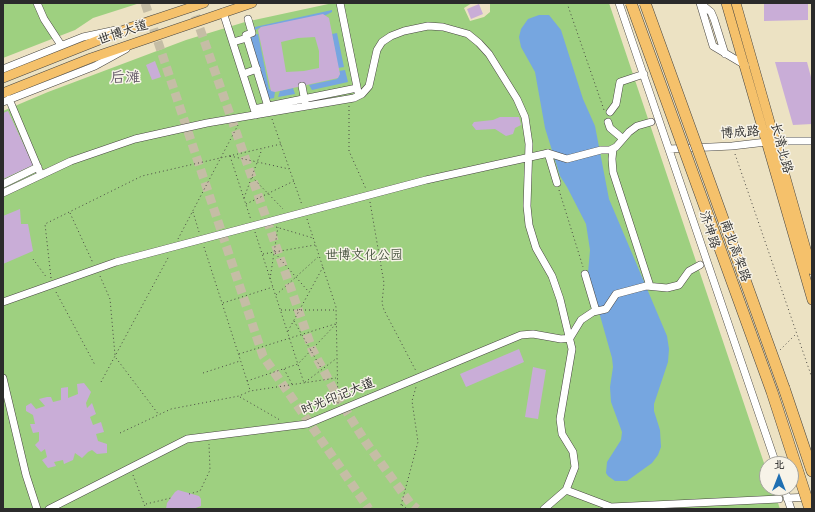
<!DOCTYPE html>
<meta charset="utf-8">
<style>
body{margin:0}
#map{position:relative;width:815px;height:512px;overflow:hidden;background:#ece2c3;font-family:Sriracha,"LXGW WenKai TC",sans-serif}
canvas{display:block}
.frame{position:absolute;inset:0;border:4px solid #2b2b2b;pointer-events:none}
.north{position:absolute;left:759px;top:456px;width:40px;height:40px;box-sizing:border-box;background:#f7f3e8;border:1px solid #a5a39c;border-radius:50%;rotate:0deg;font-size:11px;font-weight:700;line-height:16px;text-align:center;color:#2b2b2b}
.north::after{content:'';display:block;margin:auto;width:14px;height:18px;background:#1f6fb2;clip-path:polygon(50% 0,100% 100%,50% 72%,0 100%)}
</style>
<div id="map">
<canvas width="815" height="512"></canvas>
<div class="frame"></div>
<div class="north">北</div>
</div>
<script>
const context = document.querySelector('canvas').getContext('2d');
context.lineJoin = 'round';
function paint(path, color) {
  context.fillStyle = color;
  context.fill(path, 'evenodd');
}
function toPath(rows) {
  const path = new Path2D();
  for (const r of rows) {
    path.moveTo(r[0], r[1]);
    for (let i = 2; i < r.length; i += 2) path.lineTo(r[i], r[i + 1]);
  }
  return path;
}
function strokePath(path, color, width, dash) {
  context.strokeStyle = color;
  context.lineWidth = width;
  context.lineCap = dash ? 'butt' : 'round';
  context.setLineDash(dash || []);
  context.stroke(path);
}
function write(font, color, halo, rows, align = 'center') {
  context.font = font + ' Sriracha,"LXGW WenKai TC",sans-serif';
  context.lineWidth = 3;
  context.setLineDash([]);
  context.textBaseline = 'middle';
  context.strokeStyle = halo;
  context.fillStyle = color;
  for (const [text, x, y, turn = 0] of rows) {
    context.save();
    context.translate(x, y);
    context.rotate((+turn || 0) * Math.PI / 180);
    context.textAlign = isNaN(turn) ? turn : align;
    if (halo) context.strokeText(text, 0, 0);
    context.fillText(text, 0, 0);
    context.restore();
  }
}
paint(toPath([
 [3,3,140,3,93,18,75,30,3,58],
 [333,3,472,3,464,8,470,21,484,17,490,12,490,3,609,3,767,472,767,488,773,488,780,509,3,509,3,111,48,92,186,40,245,22]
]), '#9ed080');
paint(toPath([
 [332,10,332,12,326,15,261,27,255,30,255,27],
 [539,15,549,15,561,30,583,99,595,126,609,199,667,336,669,349,668,362,654,404,654,411,660,430,661,447,658,455,652,463,627,481,615,481,608,476,606,473,607,462,621,440,622,432,611,402,610,387,613,367,612,358,588,273,590,250,586,224,567,187,560,176,545,128,535,72,521,47,519,37,521,29,528,19],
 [337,33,344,67,338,68,332,34],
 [258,34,269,89,275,92,274,98,269,99,249,36],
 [345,70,348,82,312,90,309,85,337,79,340,74,339,71],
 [293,88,295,94,278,97,280,91]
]), '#76a6e0');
paint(toPath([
 [764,3,808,3,808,20,764,21],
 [479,4,483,14,471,19,467,9],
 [323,14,329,18,340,74,338,78,275,92,271,91,258,30,261,27],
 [315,37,319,51,319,68,304,71,286,72,281,42,298,38],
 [155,61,161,77,152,80,146,65],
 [775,62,807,62,812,81,812,124,793,125],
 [8,111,33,165,3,179,3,113],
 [500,117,519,117,521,125,515,128,513,134,506,136,495,129,476,130,472,125,474,122,493,120],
 [20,209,21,224,28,224,33,251,3,264,3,216],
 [519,349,524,362,466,387,460,374],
 [533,367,546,370,538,419,525,417],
 [84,383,91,392,86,403,87,408,92,403,96,414,90,417,93,425,101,422,104,432,96,434,98,441,107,444,107,453,97,454,92,450,88,452,82,458,75,453,73,460,64,464,63,460,54,462,56,466,48,468,42,460,47,457,45,449,41,452,35,445,39,441,39,432,33,433,30,424,35,424,33,415,26,411,26,406,31,403,36,409,45,406,39,399,47,397,51,397,53,402,61,400,61,388,68,387,68,398,78,394,77,384],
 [178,490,199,496,201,499,201,506,193,509,166,509,167,503,175,492]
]), '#c9add7');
strokePath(toPath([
 [145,3,263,356,369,509],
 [191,3,312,349,340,401,365,441,410,503,417,509]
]), '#c5bda5', 9, [9, 4.5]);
const minor = toPath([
 [37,3,44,19,61,45],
 [340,3,358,92],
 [619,3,776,464],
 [700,3,713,46,745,65],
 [700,3,711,12,714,19,725,54],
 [223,12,256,115],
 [248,19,252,33,246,35,269,110],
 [233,42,247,38],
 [3,69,83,37,116,30],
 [243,74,257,69],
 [302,86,305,102],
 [9,99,41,175],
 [3,102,95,66,126,49],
 [254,109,357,88],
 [610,112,616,104,620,82,644,74],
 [608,122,610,128,622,138],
 [613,149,612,159,613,172,650,286],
 [669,149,732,146,775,141,812,141],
 [548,153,557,183],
 [3,184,38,167],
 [3,193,71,161,135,139,207,123,354,98,362,94,369,86,377,50,382,42,391,36,404,31,428,26,443,27,468,34,479,43,489,54,517,99,525,117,529,144,527,206,529,225,536,248,552,276,560,299,572,349,560,419,562,434,573,452,575,467,566,490,544,509],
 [585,274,596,311],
 [3,302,116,262,426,180,544,154,548,153,567,159,601,150,610,150,616,147,629,132,637,126,651,122],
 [3,378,26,475,37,509],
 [784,488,791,509],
 [566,490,611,507,779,499],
 [787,498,812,497],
 [49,509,187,439,307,424,521,335,533,334,561,339,570,338,581,320,593,312,606,309,616,294,646,286,667,288,679,285,689,271,700,265]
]);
const major = toPath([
 [726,3,812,300],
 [736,3,812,270],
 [3,78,132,27,204,3],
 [3,93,91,58,252,3]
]);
const highway = toPath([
 [784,388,812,471]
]);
strokePath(minor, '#484642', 8);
strokePath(major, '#484642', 10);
strokePath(highway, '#484642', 12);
strokePath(toPath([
 [567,3,604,110],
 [349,106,349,151,366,189],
 [272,119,302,205],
 [735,154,812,378],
 [230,156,251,220],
 [230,156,289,169],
 [252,177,283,209],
 [559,190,583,267],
 [244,198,262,149],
 [370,202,384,283,382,303,384,310,416,371],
 [246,204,294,181],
 [193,212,199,232],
 [70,213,93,263],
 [307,219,336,307,338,404],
 [276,227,313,238],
 [255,232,304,383,337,358],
 [178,239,238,125],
 [204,247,250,390],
 [275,253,308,291],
 [263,254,315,245],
 [33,259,47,278],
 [100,276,110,299,115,355],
 [51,278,45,224,142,176,281,144],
 [270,279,278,227],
 [56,292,95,365],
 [276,295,318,257],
 [223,303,273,287],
 [281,310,336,310],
 [294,321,321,368],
 [288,331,323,267],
 [780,350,796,334],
 [239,354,335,324],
 [116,358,159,415],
 [284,369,292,384],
 [203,373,240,361],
 [247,381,298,364,336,324],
 [101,382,169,256],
 [240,397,280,420],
 [120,433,171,409,239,396,250,391,336,378],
 [133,475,146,509],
 [189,494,200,491,210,470,209,444],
 [146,504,171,498],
 [402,505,407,509],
 [400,509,418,442,412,401,416,387]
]), '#484642', 1, [1, 3]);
strokePath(minor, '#fff', 7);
strokePath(major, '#f5c16b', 9);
strokePath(highway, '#f5c16b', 11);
const highwayBridge = toPath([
 [631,3,772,392,810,509],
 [645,3,784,388]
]);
strokePath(highwayBridge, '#484642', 12, []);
strokePath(highwayBridge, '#f5c16b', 11);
write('13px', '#2b2b2b', '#f7f3e8', [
 ["世博大道",123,33,-18],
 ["博成路",740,133,-4],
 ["长清北路",781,148,75],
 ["济坤路",709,230,72],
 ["南北高架路",735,251,70],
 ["时光印记大道",338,397,-22]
]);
write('13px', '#485440', '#f7f3e8', [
 ["世博文化公园",364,256]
]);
write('15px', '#625867', '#f7f3e8', [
 ["后滩",125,78]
]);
</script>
